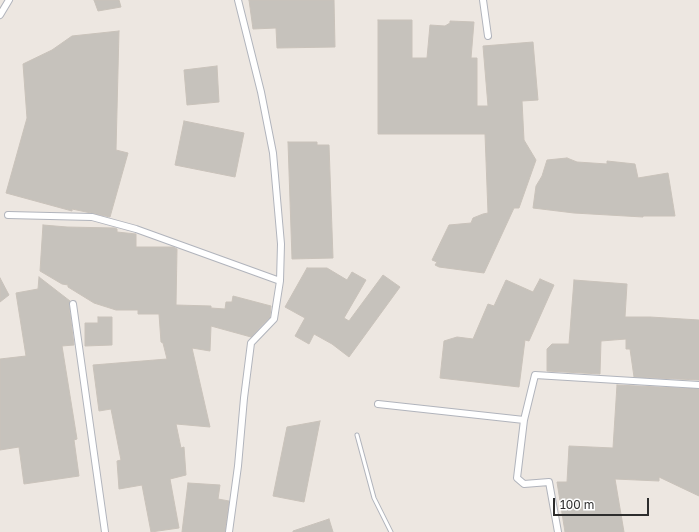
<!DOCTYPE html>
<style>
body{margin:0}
#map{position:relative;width:699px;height:532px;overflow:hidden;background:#ede7e1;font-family:"Golos Text",sans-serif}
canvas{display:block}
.scale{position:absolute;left:553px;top:498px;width:96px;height:18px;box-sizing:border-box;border:2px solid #2d2d2d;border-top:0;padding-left:5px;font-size:12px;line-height:14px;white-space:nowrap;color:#2d2d2d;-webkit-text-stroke:3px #fff;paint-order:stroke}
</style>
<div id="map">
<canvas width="699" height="532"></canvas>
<div class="scale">100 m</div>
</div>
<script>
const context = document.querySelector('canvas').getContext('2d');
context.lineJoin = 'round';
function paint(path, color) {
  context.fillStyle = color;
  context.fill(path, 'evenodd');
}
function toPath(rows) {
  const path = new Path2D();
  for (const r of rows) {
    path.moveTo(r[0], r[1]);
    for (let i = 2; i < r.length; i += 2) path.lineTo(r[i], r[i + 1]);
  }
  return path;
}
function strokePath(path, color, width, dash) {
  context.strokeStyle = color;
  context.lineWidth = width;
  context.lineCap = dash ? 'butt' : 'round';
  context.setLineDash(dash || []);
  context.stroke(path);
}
const building = toPath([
 [94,0,119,0,121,7,98,11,94,0],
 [249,0,334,0,335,47,277,48,276,28,253,29,249,0],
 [378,20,412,20,412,58,427,58,430,25,445,26,450,23,450,21,474,22,471,58,477,58,477,106,488,106,483,46,533,42,538,100,522,101,524,140,536,160,519,208,514,208,484,273,439,267,435,265,437,262,432,260,449,225,471,223,473,218,483,214,488,213,485,134,378,134,378,20],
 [119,31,116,150,128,153,110,217,72,209,72,211,6,193,27,118,23,64,52,50,72,36,119,31],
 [217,66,219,102,187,105,184,70,217,66],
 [184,121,244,133,235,177,175,165,184,121],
 [288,142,317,142,317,145,329,145,333,258,292,259,288,142],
 [567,158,577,162,607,164,607,161,635,164,638,178,668,173,675,216,643,216,643,217,574,213,533,208,536,186,542,176,547,160,567,158],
 [43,225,67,227,115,228,117,229,117,232,136,234,136,247,173,247,177,249,176,305,211,306,211,308,225,309,226,302,232,302,233,296,271,306,270,317,251,337,211,326,210,351,192,348,210,427,176,424,181,448,184,447,186,475,170,479,179,528,151,532,142,485,119,489,117,461,121,460,111,409,99,411,93,365,167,359,163,343,161,342,159,314,138,314,138,310,116,310,94,303,68,287,68,285,62,284,40,271,43,225],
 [307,268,327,268,347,280,352,272,366,280,344,318,349,321,383,275,400,287,349,357,332,344,314,334,309,344,295,336,305,318,285,307,307,268],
 [39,277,70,301,69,305,74,345,62,346,77,439,74,440,79,476,24,484,19,447,0,450,0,359,26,356,16,293,38,289,39,277],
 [0,278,9,295,0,302,0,278],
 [540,279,554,285,529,341,525,340,519,387,440,378,444,341,457,337,473,339,488,304,494,306,506,280,533,292,540,279],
 [574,280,627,284,625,317,650,317,699,320,699,380,634,377,630,349,626,349,626,339,601,341,600,374,547,371,547,349,552,344,569,344,574,280],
 [98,317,112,317,112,345,85,346,85,323,98,323,98,317],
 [617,385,699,389,699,496,659,477,659,481,615,479,624,532,565,532,557,482,567,482,569,446,613,448,617,385],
 [320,421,304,502,273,496,287,427,320,421],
 [188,483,220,485,218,499,229,501,225,532,182,532,188,483],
 [329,519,333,532,293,532,293,531,329,519]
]);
paint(building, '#c6c2bc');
strokePath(building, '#c9c2ba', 1);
const lane = toPath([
 [357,435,374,498,391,532]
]);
const street = toPath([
 [238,0,261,92,273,153,281,244,280,281],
 [483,0,488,36],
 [0,15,9,0],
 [8,215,92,217,136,229,280,281,274,319,251,343,244,398,238,466,229,532],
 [73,304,105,532],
 [378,404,524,420,535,375,699,385],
 [524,420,517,478,524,484,549,482,558,532]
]);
strokePath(lane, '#b1b4bc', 5);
strokePath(street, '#b1b4bc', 8);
strokePath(lane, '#fff', 3);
strokePath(street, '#fff', 6);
</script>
